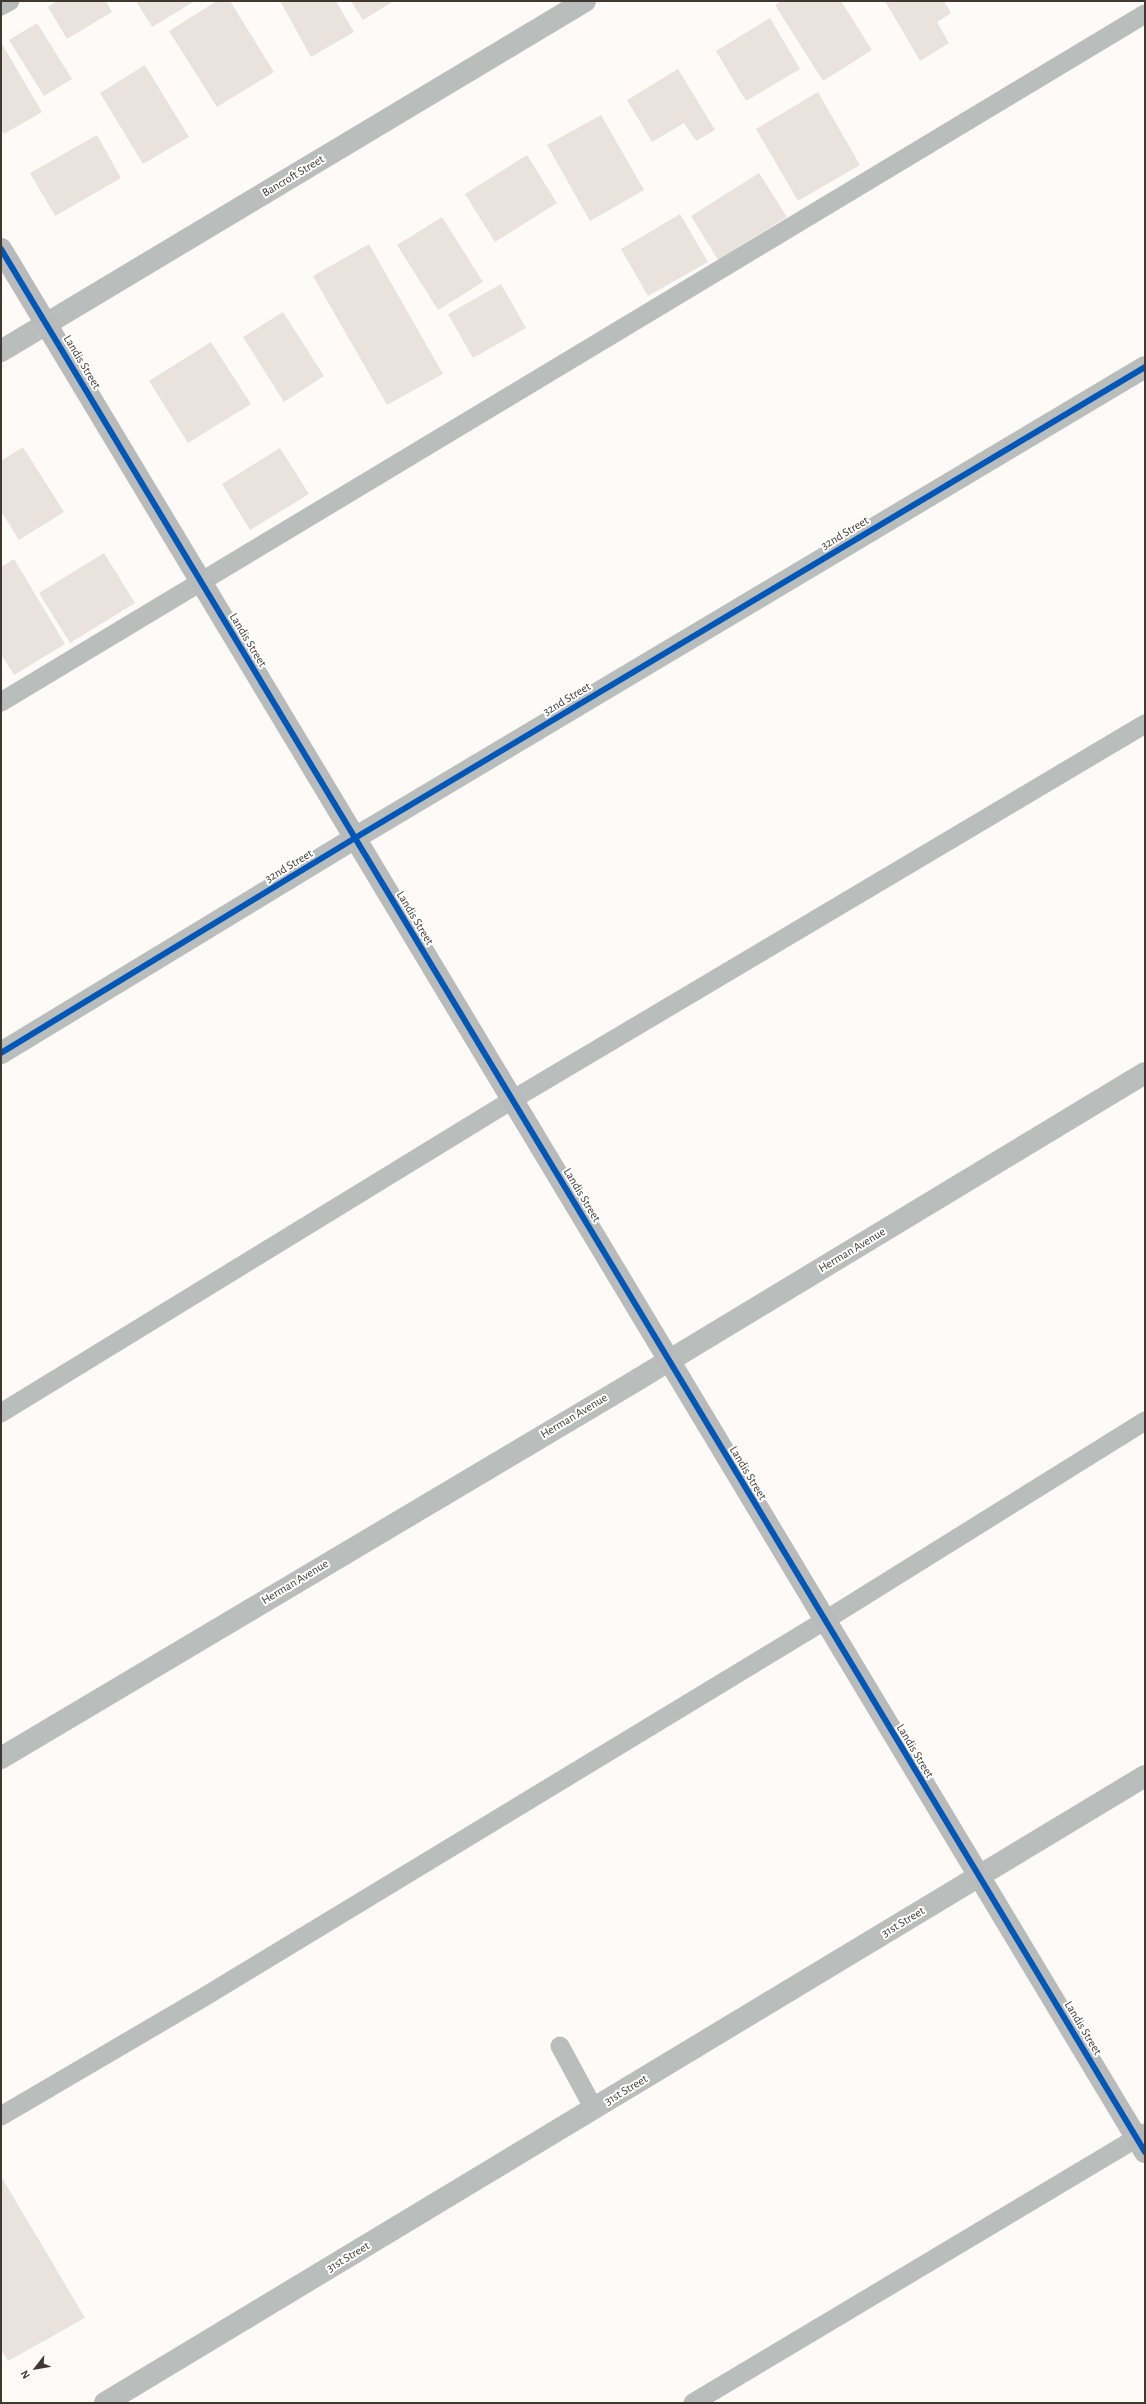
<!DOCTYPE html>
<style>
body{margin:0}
#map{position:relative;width:1146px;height:2404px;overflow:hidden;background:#fdfaf7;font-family:"Alegreya Sans",sans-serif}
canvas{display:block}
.frame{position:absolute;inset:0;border:2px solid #41382f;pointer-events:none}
.north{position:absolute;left:16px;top:2348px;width:40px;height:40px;-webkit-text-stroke:3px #fff;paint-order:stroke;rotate:239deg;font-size:11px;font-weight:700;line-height:16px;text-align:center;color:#41382f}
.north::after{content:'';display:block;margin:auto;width:14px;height:18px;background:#41382f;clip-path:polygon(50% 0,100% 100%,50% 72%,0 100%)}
</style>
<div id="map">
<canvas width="1146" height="2404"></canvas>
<div class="frame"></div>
<div class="north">N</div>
</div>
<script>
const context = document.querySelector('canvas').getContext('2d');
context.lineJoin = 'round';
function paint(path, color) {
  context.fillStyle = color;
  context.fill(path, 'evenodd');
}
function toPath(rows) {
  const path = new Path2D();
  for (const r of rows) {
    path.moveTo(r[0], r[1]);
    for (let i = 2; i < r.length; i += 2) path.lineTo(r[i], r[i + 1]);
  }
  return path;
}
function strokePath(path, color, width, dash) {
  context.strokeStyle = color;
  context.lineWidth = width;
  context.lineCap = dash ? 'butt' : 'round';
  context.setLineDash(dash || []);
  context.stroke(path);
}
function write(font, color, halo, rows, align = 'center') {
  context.font = font + ' "Alegreya Sans",sans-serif';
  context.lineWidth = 4;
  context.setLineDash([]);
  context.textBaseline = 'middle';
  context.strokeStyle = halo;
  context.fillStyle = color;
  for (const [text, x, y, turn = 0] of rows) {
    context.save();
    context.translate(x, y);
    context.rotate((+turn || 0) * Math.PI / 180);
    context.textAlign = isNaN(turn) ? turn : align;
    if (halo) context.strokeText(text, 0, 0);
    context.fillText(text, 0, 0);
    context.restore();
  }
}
paint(toPath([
 [57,1,106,1,112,12,67,39,48,7],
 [136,1,195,1,152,27],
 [217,1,230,1,274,72,217,107,169,31],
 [280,1,336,1,354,32,311,57],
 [351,1,394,1,363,20],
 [781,1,841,1,872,50,823,81,775,5],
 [885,1,944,1,951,13,937,22,949,43,920,61],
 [770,18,800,69,746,101,716,51],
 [37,23,72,79,44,96,9,40],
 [2,44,42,112,4,134,1,128],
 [145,65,189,137,143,164,100,93],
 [678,69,715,130,696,141,684,123,652,142,627,100],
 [818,92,860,165,798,201,756,129],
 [601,115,644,190,590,221,547,145],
 [97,135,121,178,55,216,30,173],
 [527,155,557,203,495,242,465,194],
 [759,173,787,217,718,260,691,216],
 [680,214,708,262,648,296,621,249],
 [442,217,483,282,438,310,397,245],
 [369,244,443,374,387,405,313,276],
 [501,284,526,328,473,358,448,314],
 [283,312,324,376,284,402,243,337],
 [211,342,251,404,188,443,149,381],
 [23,447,64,512,19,540,1,511,1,461],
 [280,448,309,494,250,530,222,484],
 [104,553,135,603,70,643,39,593],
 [14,559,65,644,14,675,1,654,1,567],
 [1,2176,85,2318,8,2361,1,2350]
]), '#eae3dd');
strokePath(toPath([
 [1,6,10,1],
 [1,702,1145,14],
 [1,1413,512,1100,1145,724],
 [560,2046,594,2109],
 [1,2116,204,1997,824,1621,1145,1421],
 [693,2403,1145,2133]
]), '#b9bdbb', 19);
strokePath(toPath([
 [1,351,585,1],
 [1,1053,355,838],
 [1,1758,627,1386,1145,1073],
 [105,2403,1145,1776]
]), '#b9bdbb', 22);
strokePath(toPath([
 [355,838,1145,367]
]), '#b9bdbb', 22);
strokePath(toPath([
 [1,249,1145,2152]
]), '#b9bbba', 22);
strokePath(toPath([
 [1,249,1145,2152],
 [1,1053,355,838,1145,367]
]), '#0057b8', 6);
write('12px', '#41382f', '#fff', [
 ["Bancroft Street",293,176,-31],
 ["Landis Street",82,362,59],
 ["32nd Street",845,533,-31],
 ["Landis Street",248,640,59],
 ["32nd Street",567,699,-31],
 ["32nd Street",289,866,-31],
 ["Landis Street",415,918,59],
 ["Landis Street",582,1195,59],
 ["Herman Avenue",852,1250,-31],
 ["Herman Avenue",574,1416,-31],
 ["Landis Street",748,1473,59],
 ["Herman Avenue",295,1582,-31],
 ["Landis Street",915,1751,59],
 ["31st Street",903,1922,-31],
 ["Landis Street",1083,2028,59],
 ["31st Street",626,2090,-31],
 ["31st Street",348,2257,-31]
]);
</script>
